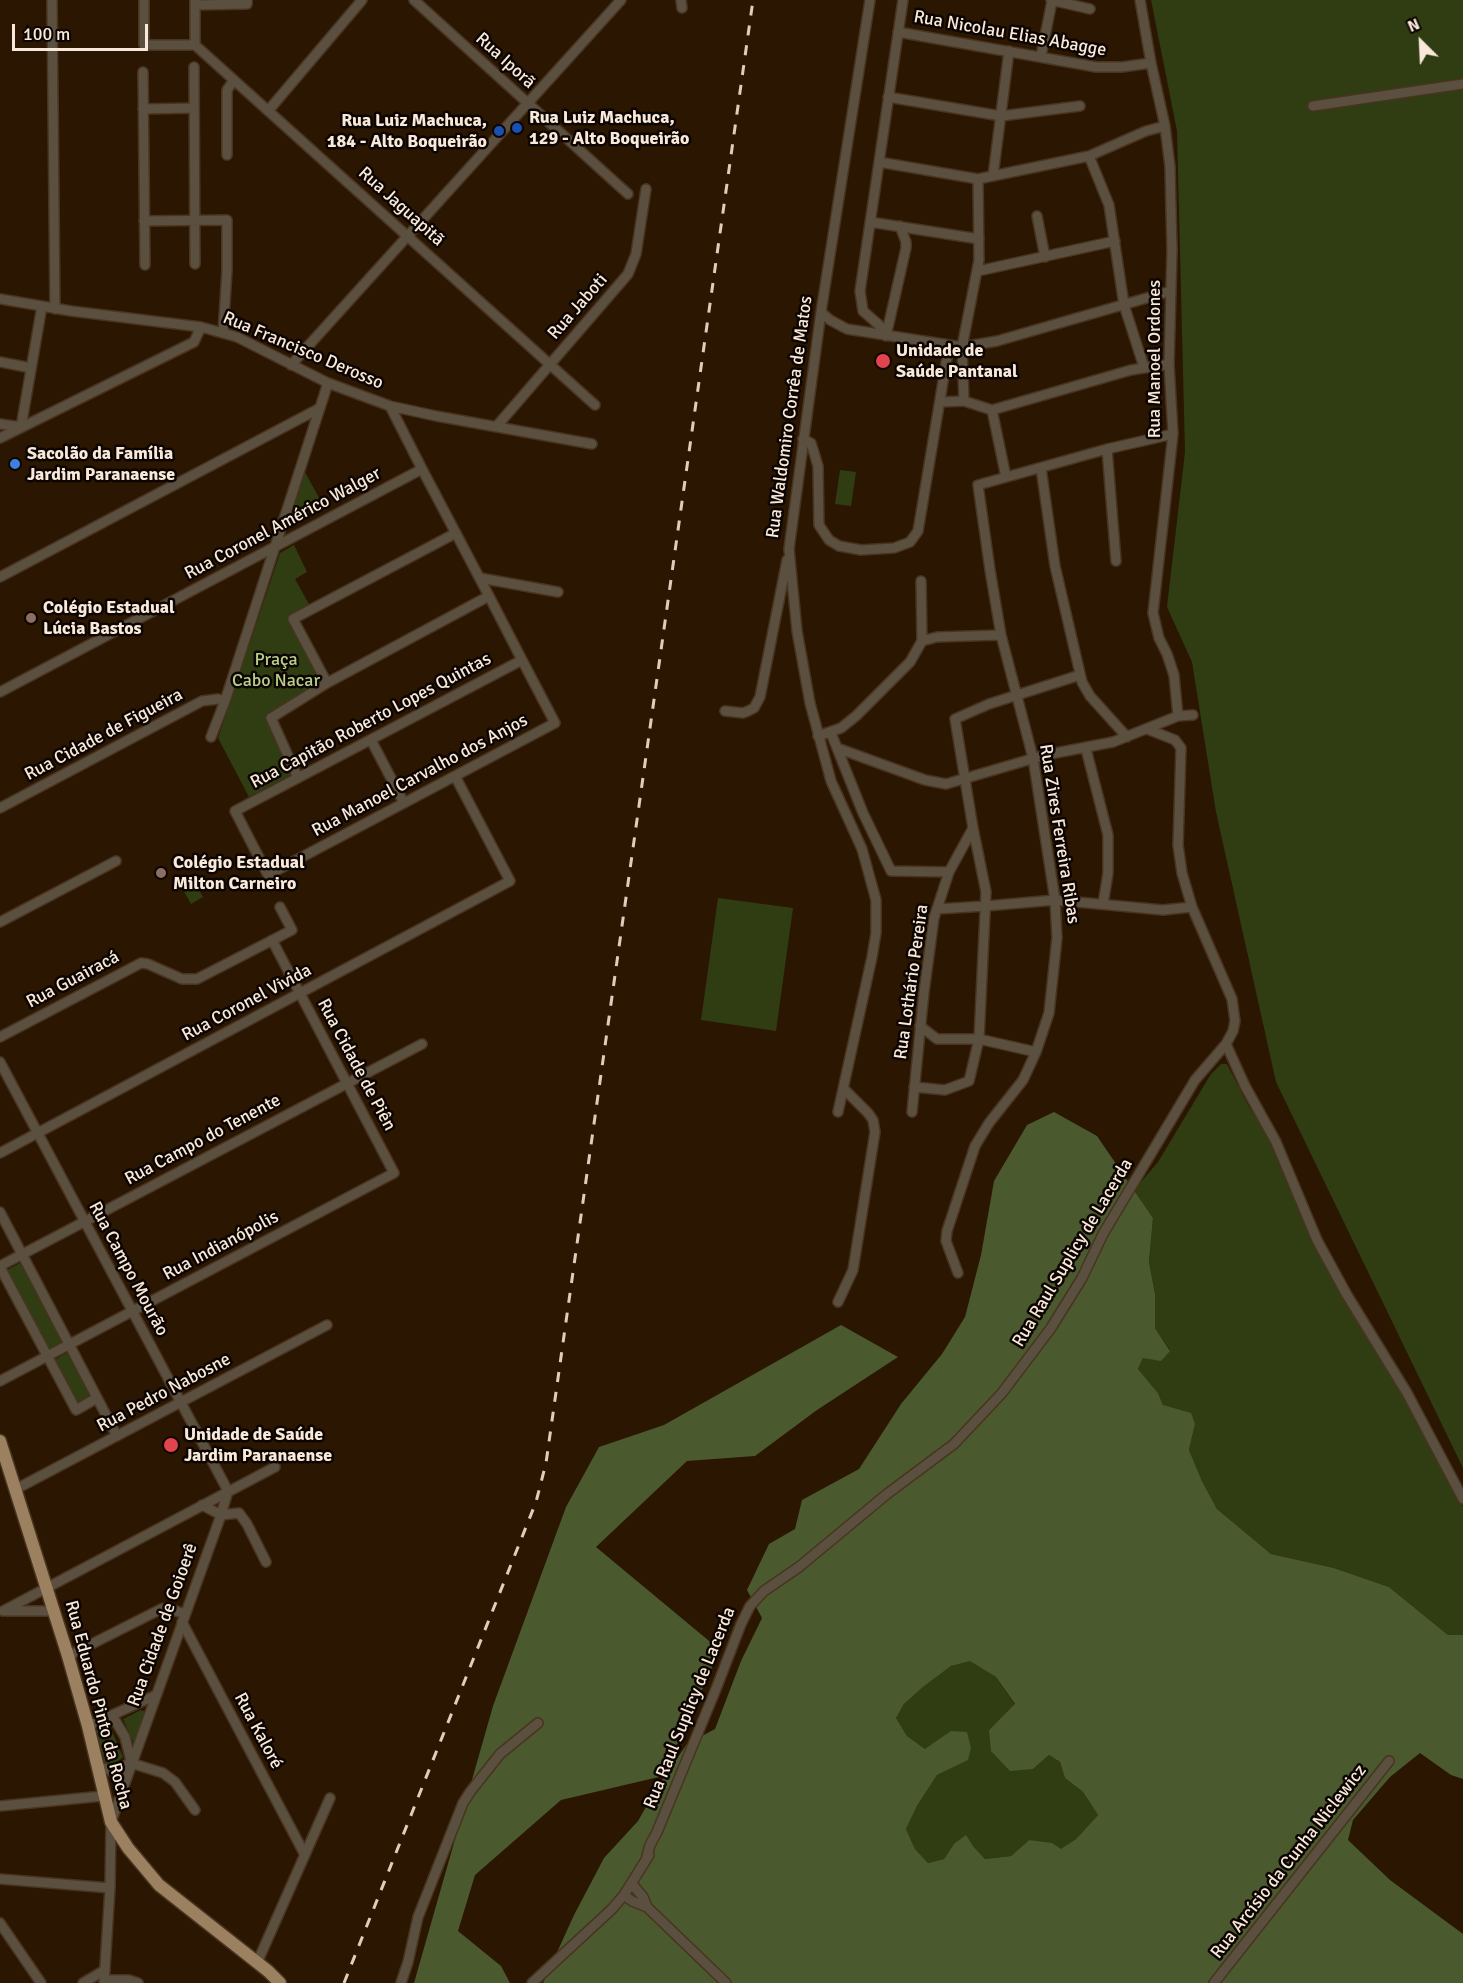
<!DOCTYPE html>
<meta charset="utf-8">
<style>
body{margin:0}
#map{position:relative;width:1463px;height:1983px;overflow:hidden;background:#2b1601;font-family:Signika,sans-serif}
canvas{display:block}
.north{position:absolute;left:1391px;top:12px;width:60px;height:60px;-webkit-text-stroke:4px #0d0501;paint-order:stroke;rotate:336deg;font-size:16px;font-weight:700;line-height:24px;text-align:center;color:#f8e9db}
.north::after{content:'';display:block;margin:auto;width:21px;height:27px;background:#f8e9db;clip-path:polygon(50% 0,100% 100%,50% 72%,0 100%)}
.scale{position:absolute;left:12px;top:24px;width:136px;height:27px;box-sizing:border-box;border:3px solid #f8e9db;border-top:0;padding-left:8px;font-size:18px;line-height:21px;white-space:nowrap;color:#f8e9db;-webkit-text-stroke:4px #0d0501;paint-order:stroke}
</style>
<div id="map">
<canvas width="1463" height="1983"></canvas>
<div class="north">N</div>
<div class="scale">100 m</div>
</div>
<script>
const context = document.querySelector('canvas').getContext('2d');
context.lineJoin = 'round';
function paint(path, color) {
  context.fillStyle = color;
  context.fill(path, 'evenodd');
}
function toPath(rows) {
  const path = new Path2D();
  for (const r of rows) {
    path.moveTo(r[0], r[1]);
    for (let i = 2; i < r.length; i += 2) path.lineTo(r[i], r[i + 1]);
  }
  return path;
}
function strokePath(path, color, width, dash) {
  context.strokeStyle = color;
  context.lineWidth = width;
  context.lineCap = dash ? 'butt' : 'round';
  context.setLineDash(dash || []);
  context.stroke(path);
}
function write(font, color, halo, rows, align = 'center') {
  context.font = font + ' Signika,sans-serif';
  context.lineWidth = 5;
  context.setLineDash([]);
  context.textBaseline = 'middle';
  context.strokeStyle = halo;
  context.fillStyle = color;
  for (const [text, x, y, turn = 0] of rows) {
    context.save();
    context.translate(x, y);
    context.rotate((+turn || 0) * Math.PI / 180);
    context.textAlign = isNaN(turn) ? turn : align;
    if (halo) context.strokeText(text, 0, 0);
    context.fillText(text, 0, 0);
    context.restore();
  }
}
paint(toPath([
 [1151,0,1463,0,1463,1468,1276,1082,1216,812,1192,662,1167,607,1185,452,1177,131],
 [840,470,856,472,851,506,835,504],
 [305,472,324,507,286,527],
 [294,545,307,572,295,579,310,606,288,618,320,681,265,716,291,775,249,797,218,738,280,553],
 [190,875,203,897,191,904,178,881],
 [718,898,793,908,776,1031,701,1020],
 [1221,1064,1227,1064,1248,1105,1265,1131,1309,1234,1340,1291,1399,1386,1463,1507,1463,1635,1448,1635,1389,1587,1334,1568,1271,1554,1217,1509,1202,1481,1189,1450,1195,1424,1163,1405,1158,1393,1138,1369,1143,1358,1170,1350,1155,1328,1155,1294,1149,1262,1153,1218,1134,1190,1158,1162,1211,1074],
 [22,1262,64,1342,49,1350,7,1270],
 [68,1352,93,1398,79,1406,54,1360],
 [970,1660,996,1677,1015,1705,989,1730,1033,1769,1049,1755,1060,1762,1065,1778,1083,1792,1098,1815,1076,1839,1061,1850,1029,1840,1011,1856,985,1859,973,1846,954,1844,944,1859,928,1863,915,1849,906,1829,917,1806,937,1775,967,1760,925,1749,907,1736,896,1718,904,1704,923,1687,951,1666],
 [141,1710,146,1712,134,1744,123,1719],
 [109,1724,123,1757,114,1765,104,1763,95,1740,97,1729]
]), '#303d12');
paint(toPath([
 [1054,1112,1097,1136,1153,1218,1149,1262,1155,1294,1155,1328,1170,1351,1161,1361,1143,1358,1138,1369,1158,1393,1163,1405,1191,1413,1195,1424,1189,1450,1202,1481,1217,1509,1271,1554,1334,1568,1389,1587,1448,1635,1463,1635,1463,1779,1451,1775,1420,1753,1390,1777,1353,1820,1348,1840,1390,1880,1463,1934,1463,1983,543,1983,574,1915,604,1858,638,1821,659,1784,687,1744,715,1729,741,1661,762,1618,747,1590,769,1544,795,1529,802,1500,859,1469,901,1404,942,1354,965,1317,981,1255,994,1181,1027,1125],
 [970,1661,996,1677,1015,1704,989,1730,991,1751,1010,1771,1033,1769,1049,1755,1060,1762,1065,1778,1083,1792,1098,1815,1076,1839,1061,1849,1052,1843,1029,1840,1011,1856,985,1859,973,1846,966,1835,954,1844,944,1859,928,1863,915,1849,906,1829,917,1806,937,1775,968,1760,971,1748,967,1732,951,1731,925,1749,907,1736,896,1718,904,1704,923,1687,951,1666],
 [841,1325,898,1357,817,1410,755,1456,687,1461,596,1547,720,1650,663,1776,561,1800,475,1875,458,1931,501,1966,510,1983,414,1983,493,1706,566,1507,599,1447,664,1425]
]), '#4b592e');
const minor = toPath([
 [52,0,55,309],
 [144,0,144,45,195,45,595,405],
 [195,0,195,45],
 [414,0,628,194],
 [681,0,682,8],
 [1051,0,1090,9],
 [1140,0,1151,63,1165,126,1170,167,1172,250,1169,364,1173,434,1153,613,1159,638,1167,654,1174,675,1178,716],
 [195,5,247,4,247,0],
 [898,32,1096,67,1122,67,1151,63],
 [1041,56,1052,1],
 [194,67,195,264],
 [143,72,145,265],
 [888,97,1001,116,1080,106],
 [1313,106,1463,84],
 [143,109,194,108],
 [268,111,362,0],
 [227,155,227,90,234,80],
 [1089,156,1109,205,1124,305,1144,367],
 [879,162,978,179,1089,156,1146,131,1165,126],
 [993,176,1009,51],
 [1037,216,1045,257],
 [144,221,227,220,227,271,223,333],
 [870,222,979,239],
 [978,271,1115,241],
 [0,299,71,311,201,327,237,337,328,383,390,406,436,416,592,444],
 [821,312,830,320,847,329,962,347,997,341,1171,291],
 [886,336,879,325,863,311,860,291,903,0],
 [886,336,906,248,906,242,900,226],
 [0,362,31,368],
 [291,365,621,0],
 [964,401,962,347,979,260,978,179],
 [940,402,964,401,992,410,1131,370,1169,364],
 [390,406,422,469,489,596,522,660,555,723,268,875,235,811,522,660],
 [992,410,1006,477],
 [0,424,21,427,42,306],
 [496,427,628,274,636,254,646,189],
 [0,438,194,342,201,327],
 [803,439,811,443,818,466,819,525,829,540,839,546,861,550,894,548,910,542,918,531,949,346],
 [1107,449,1116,561],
 [1041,468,1055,566,1082,682,1090,696,1127,737],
 [0,577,320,408],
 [480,578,558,592],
 [921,581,922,641],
 [327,683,293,619,456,533],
 [0,692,422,469],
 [725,711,743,713,748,711,754,708,760,697,787,560],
 [831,733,863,813,891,871,949,872],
 [818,736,841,728,856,716,910,662,922,641,937,637,1001,635],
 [211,737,225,701,328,383],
 [371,740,404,803],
 [837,748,925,780,946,784,1045,755,1113,742,1178,716,1193,715],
 [1086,749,1108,835,1108,873,1103,904],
 [298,778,271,718,327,683,489,596],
 [0,808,202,701,218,699,225,701],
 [937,909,986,906,1055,900,1163,910,1192,907],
 [0,922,116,861],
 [920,1026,937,1039,979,1039,1036,1052],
 [0,1037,141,963,148,964,182,979,197,979,292,930,280,907],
 [1226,1044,1245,1086,1276,1142,1317,1240,1347,1295,1407,1393,1463,1499],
 [0,1062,228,1491],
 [914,1087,945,1090,969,1081,979,1039,986,892,973,828,955,719,989,704,1080,675],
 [838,1112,872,957,876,933,876,900,862,849,831,781,810,703,797,631,789,549,821,312,870,0],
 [912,1112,924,992,934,918,949,872,973,828],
 [0,1153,510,881,455,776],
 [0,1212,117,1436],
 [0,1266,422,1044],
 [0,1267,76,1410,97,1398],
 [958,1273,946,1241,947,1231,975,1146,989,1123,1023,1080,1036,1052,1049,1013,1057,938,1055,900,1033,758,1001,635,990,570,978,485,1107,449,1173,434],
 [838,1302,853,1270,875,1132,873,1120,868,1113,844,1089],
 [0,1381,394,1173,272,940],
 [16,1489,327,1325],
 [202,1505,221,1515,239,1513,247,1524,266,1562],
 [3,1611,275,1467],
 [6,1611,55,1611],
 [182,1622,305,1855],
 [68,1656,161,1609,167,1608,185,1614],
 [112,1715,125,1737,131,1761],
 [88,1726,154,1696],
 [97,1766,112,1771,131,1763,163,1773,175,1782,195,1810],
 [0,1806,103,1796],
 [646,1860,650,1845,657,1832,716,1689,741,1624,750,1606,764,1591,799,1567,887,1494,954,1444,1002,1393,1051,1328,1082,1278,1103,1234,1195,1080,1226,1044,1233,1031,1235,1021,1232,999,1192,907,1182,873,1178,845,1181,748,1175,740,1147,729],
 [0,1879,110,1888],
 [632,1884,643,1897,647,1907,726,1983],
 [624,1895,632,1901,647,1907],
 [0,1923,41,1983],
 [257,1963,330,1798],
 [104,1980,129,1980,138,1983],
 [83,1983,105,1970],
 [104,1983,110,1888,111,1822,221,1515,228,1491],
 [401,1983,408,1962,418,1917,463,1803,470,1792,500,1754,538,1723],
 [532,1983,612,1909,624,1895,649,1855],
 [1214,1983,1389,1761]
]);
const major = toPath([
 [0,1441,68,1656,88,1726,111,1822,128,1848,159,1885,268,1971,280,1983]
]);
strokePath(minor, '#483420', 12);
strokePath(major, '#483420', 15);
strokePath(minor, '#5b4f3f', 9);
strokePath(major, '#9c8160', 12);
strokePath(toPath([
 [344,1983,536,1502,546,1463,753,0]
]), '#decebf', 3, [10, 10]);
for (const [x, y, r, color] of [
 [517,128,6,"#1a4fb4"],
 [499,131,6,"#1a4fb4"],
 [883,361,8,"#e0444e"],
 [15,464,6,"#3f7fe0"],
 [31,618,6,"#8d6e63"],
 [161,873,6,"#8d6e63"],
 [171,1445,8,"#e0444e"]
]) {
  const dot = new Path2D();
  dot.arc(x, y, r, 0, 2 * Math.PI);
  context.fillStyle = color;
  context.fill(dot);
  strokePath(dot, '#0d0501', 2);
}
write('18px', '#f8e9db', '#0d0501', [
 ["Rua Nicolau Elias Abagge",1010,34,10],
 ["Rua Iporã",505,61,42],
 ["Rua Jaguapitã",401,207,42],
 ["Rua Jaboti",578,307,-49],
 ["Rua Francisco Derosso",303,351,23],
 ["Rua Manoel Ordones",1155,359,-90],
 ["Rua Waldomiro Corrêa de Matos",790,417,-82],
 ["Rua Coronel Américo Walger",283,524,-28],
 ["Rua Capitão Roberto Lopes Quintas",371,721,-28],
 ["Rua Cidade de Figueira",104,735,-28],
 ["Rua Manoel Carvalho dos Anjos",420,776,-28],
 ["Rua Zires Ferreira Ribas",1059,834,81],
 ["Rua Guairacá",73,980,-28],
 ["Rua Lothário Pereira",912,982,-82],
 ["Rua Coronel Vivida",247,1003,-28],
 ["Rua Cidade de Piên",356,1065,62],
 ["Rua Campo do Tenente",203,1140,-28],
 ["Rua Indianópolis",221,1246,-28],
 ["Rua Raul Suplicy de Lacerda",1073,1253,-59],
 ["Rua Campo Mourão",128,1269,62],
 ["Rua Pedro Nabosne",164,1393,-28],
 ["Rua Cidade de Goioerê",163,1625,-70],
 ["Rua Eduardo Pinto da Rocha",98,1705,75],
 ["Rua Raul Suplicy de Lacerda",690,1708,-68],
 ["Rua Kaloré",258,1731,62],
 ["Rua Arcísio da Cunha Niclewicz",1289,1862,-52]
]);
write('bold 18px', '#f8e9db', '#0d0501', [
 ["Rua Luiz Machuca,",529,118],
 ["129 - Alto Boqueirão",529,139],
 ["Rua Luiz Machuca,",487,121,"right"],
 ["184 - Alto Boqueirão",487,142,"right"],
 ["Unidade de",896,351],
 ["Saúde Pantanal",896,372],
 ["Sacolão da Família",27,454],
 ["Jardim Paranaense",27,475],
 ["Colégio Estadual",43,608],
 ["Lúcia Bastos",43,629],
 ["Colégio Estadual",173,863],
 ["Milton Carneiro",173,884],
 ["Unidade de Saúde",184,1435],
 ["Jardim Paranaense",184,1456]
], 'left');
write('18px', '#b8d18a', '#0d0501', [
 ["Praça",276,660],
 ["Cabo Nacar",276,681]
]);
</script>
